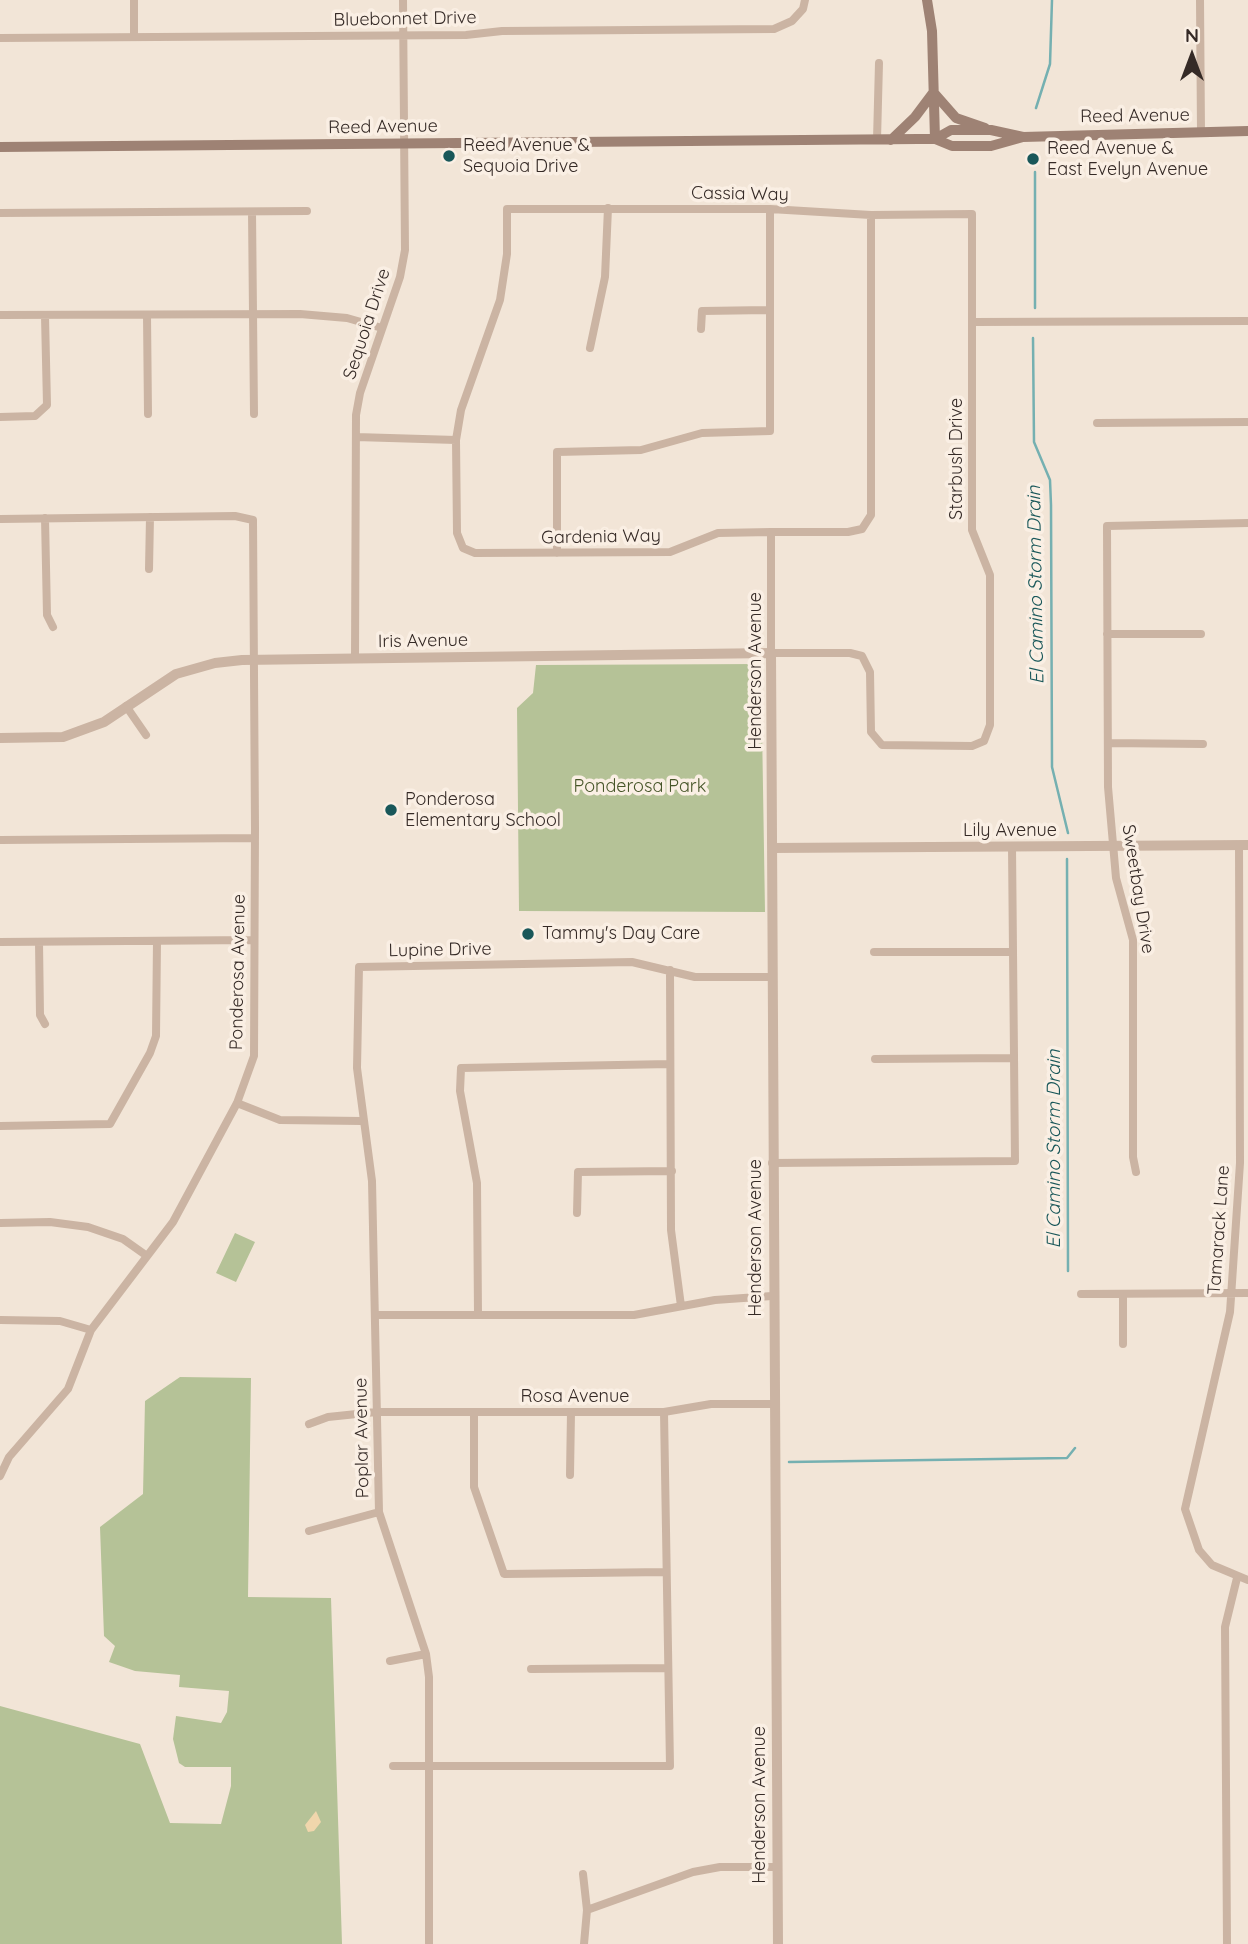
<!DOCTYPE html>
<style>
body{margin:0}
#map{position:relative;width:1248px;height:1944px;overflow:hidden;background:#f2e5d7;font-family:Quicksand,sans-serif}
canvas{display:block}
.north{position:absolute;left:1157px;top:21px;width:70px;height:70px;-webkit-text-stroke:5px #faefe4;paint-order:stroke;rotate:0deg;font-size:19px;font-weight:700;line-height:28px;text-align:center;color:#352a26}
.north::after{content:'';display:block;margin:auto;width:24px;height:32px;background:#352a26;clip-path:polygon(50% 0,100% 100%,50% 72%,0 100%)}
</style>
<div id="map">
<canvas width="1248" height="1944"></canvas>
<div class="north">N</div>
</div>
<script>
const context = document.querySelector('canvas').getContext('2d');
context.lineJoin = 'round';
function paint(path, color) {
  context.fillStyle = color;
  context.fill(path, 'evenodd');
}
function toPath(rows) {
  const path = new Path2D();
  for (const r of rows) {
    path.moveTo(r[0], r[1]);
    for (let i = 2; i < r.length; i += 2) path.lineTo(r[i], r[i + 1]);
  }
  return path;
}
function strokePath(path, color, width, dash) {
  context.strokeStyle = color;
  context.lineWidth = width;
  context.lineCap = dash ? 'butt' : 'round';
  context.setLineDash(dash || []);
  context.stroke(path);
}
function write(font, color, halo, rows, align = 'center') {
  context.font = font + ' Quicksand,sans-serif';
  context.lineWidth = 7;
  context.setLineDash([]);
  context.textBaseline = 'middle';
  context.strokeStyle = halo;
  context.fillStyle = color;
  for (const [text, x, y, turn = 0] of rows) {
    context.save();
    context.translate(x, y);
    context.rotate((+turn || 0) * Math.PI / 180);
    context.textAlign = isNaN(turn) ? turn : align;
    if (halo) context.strokeText(text, 0, 0);
    context.fillText(text, 0, 0);
    context.restore();
  }
}
paint(toPath([
 [761,664,765,912,519,911,517,708,533,693,536,665],
 [235,1233,255,1242,236,1282,216,1273],
 [180,1377,251,1378,248,1597,331,1598,342,1944,0,1944,0,1706,140,1744,170,1823,221,1824,231,1786,231,1767,185,1767,179,1763,173,1739,176,1716,221,1723,227,1712,229,1691,179,1687,180,1675,135,1671,109,1662,115,1646,104,1636,100,1527,143,1494,145,1401]
]), '#b5c297');
paint(toPath([
 [316,1811,321,1822,314,1831,308,1832,305,1825]
]), '#f0d6ac');
strokePath(toPath([
 [1036,108,1050,64,1052,0],
 [1035,172,1035,308],
 [1033,338,1034,442,1050,480,1051,505,1052,767,1068,833],
 [1067,859,1068,1271],
 [789,1462,1067,1458,1075,1448]
]), '#75b0b1', 2.5);
strokePath(toPath([
 [134,0,134,37],
 [1200,0,1201,132],
 [0,38,466,35,502,31,774,29,792,21,803,9,805,0],
 [877,140,879,63],
 [252,212,254,414],
 [0,213,307,211],
 [0,315,300,314,347,318,382,328],
 [147,315,148,414],
 [974,322,1248,321],
 [701,329,702,311,768,310],
 [590,348,605,277,608,208],
 [0,417,35,416,47,405,45,316],
 [1097,423,1248,422],
 [356,437,456,440],
 [45,518,47,615,53,627],
 [0,519,235,516,253,520,255,828,254,1056,237,1103,173,1222,91,1330,68,1389,9,1457,0,1476],
 [771,532,771,653,850,653,862,656,870,672,871,732,882,745,972,746,984,741,990,725,990,575,972,530,972,214,871,215,770,209,507,209,507,254,500,300,461,410,456,440,457,533,463,548,475,553,670,552,718,533,771,532,848,532,862,529,871,515,871,215],
 [557,553,557,452,641,450,702,433,770,431,770,209],
 [149,569,150,517],
 [1107,634,1201,634],
 [355,657,356,415,360,393,400,277,405,250,403,0],
 [126,706,146,735],
 [1108,743,1203,744],
 [0,840,255,838],
 [1239,845,1240,1163,1230,1312,1185,1509,1199,1550,1212,1565,1248,1580],
 [0,942,254,940],
 [39,942,40,1015,45,1024],
 [874,952,1012,952],
 [670,970,671,1230,681,1306],
 [875,1059,1013,1058],
 [237,1103,280,1120,362,1121],
 [0,1126,110,1124,150,1053,156,1036,157,941],
 [772,1163,1015,1161,1012,847],
 [1136,1172,1133,1157,1133,940,1116,878,1108,787,1107,526,1248,523],
 [577,1213,578,1172,672,1171],
 [0,1223,50,1222,88,1227,123,1239,147,1256],
 [1081,1294,1248,1293],
 [1123,1295,1123,1344],
 [377,1315,634,1315,715,1300,772,1296],
 [478,1315,477,1183,460,1091,461,1068,670,1064],
 [0,1320,60,1321,91,1330],
 [474,1413,474,1487,504,1574,666,1572],
 [309,1424,328,1417,376,1412,664,1412,711,1404,773,1404],
 [570,1475,571,1412],
 [309,1531,379,1512],
 [390,1661,426,1654],
 [531,1669,667,1668],
 [393,1766,670,1766,664,1412],
 [583,1874,587,1910,584,1944],
 [587,1910,693,1872,720,1867,777,1867],
 [429,1944,429,1677,426,1654,379,1512,372,1181,357,1068,359,967,632,962,695,977,771,977],
 [1227,1944,1225,1627,1237,1578]
]), '#cbb4a3', 8);
strokePath(toPath([
 [0,738,63,737,104,722,176,674,215,663,242,660,771,653,778,1944],
 [772,848,1248,845]
]), '#cbb4a3', 10);
strokePath(toPath([
 [927,0,932,31,935,139],
 [934,93,956,118,985,128],
 [935,139,951,130,991,130,1023,137,1248,131],
 [891,140,915,117,933,93],
 [0,147,918,139,935,139,952,146,991,146,1023,137]
]), '#9e8274', 10);
for (const [x, y, r, color] of [
 [449,156,7,"#195759"],
 [1033,159,7,"#195759"],
 [391,810,7,"#195759"],
 [528,934,7,"#195759"]
]) {
  const dot = new Path2D();
  dot.arc(x, y, r, 0, 2 * Math.PI);
  context.fillStyle = color;
  context.fill(dot);
  strokePath(dot, '#faefe4', 2.5);
}
write('18px', '#352a26', '#faefe4', [
 ["Bluebonnet Drive",405,19,-1],
 ["Reed Avenue",1135,116,-1],
 ["Reed Avenue",383,127,-1],
 ["Cassia Way",740,194,1],
 ["Sequoia Drive",367,324,-72],
 ["Starbush Drive",957,459,-90],
 ["Gardenia Way",601,537,-1],
 ["Iris Avenue",423,641,-1],
 ["Henderson Avenue",756,671,-90],
 ["Lily Avenue",1010,831],
 ["Sweetbay Drive",1138,889,81],
 ["Lupine Drive",440,950,-1],
 ["Ponderosa Avenue",238,972,-89],
 ["Tamarack Lane",1219,1230,-86],
 ["Henderson Avenue",756,1238,-90],
 ["Rosa Avenue",575,1397],
 ["Poplar Avenue",362,1438,-91],
 ["Henderson Avenue",760,1805,-90]
]);
write('18px', '#352a26', '#faefe4', [
 ["Reed Avenue &",463,146],
 ["Sequoia Drive",463,167],
 ["Reed Avenue &",1047,149],
 ["East Evelyn Avenue",1047,170],
 ["Ponderosa",405,800],
 ["Elementary School",405,821],
 ["Tammy's Day Care",542,934]
], 'left');
write('18px', '#465528', '#faefe4', [
 ["Ponderosa Park",640,787]
]);
write('italic 19px', '#195759', '#faefe4', [
 ["El Camino Storm Drain",1036,585,-91],
 ["El Camino Storm Drain",1054,1149,-90]
]);
</script>
